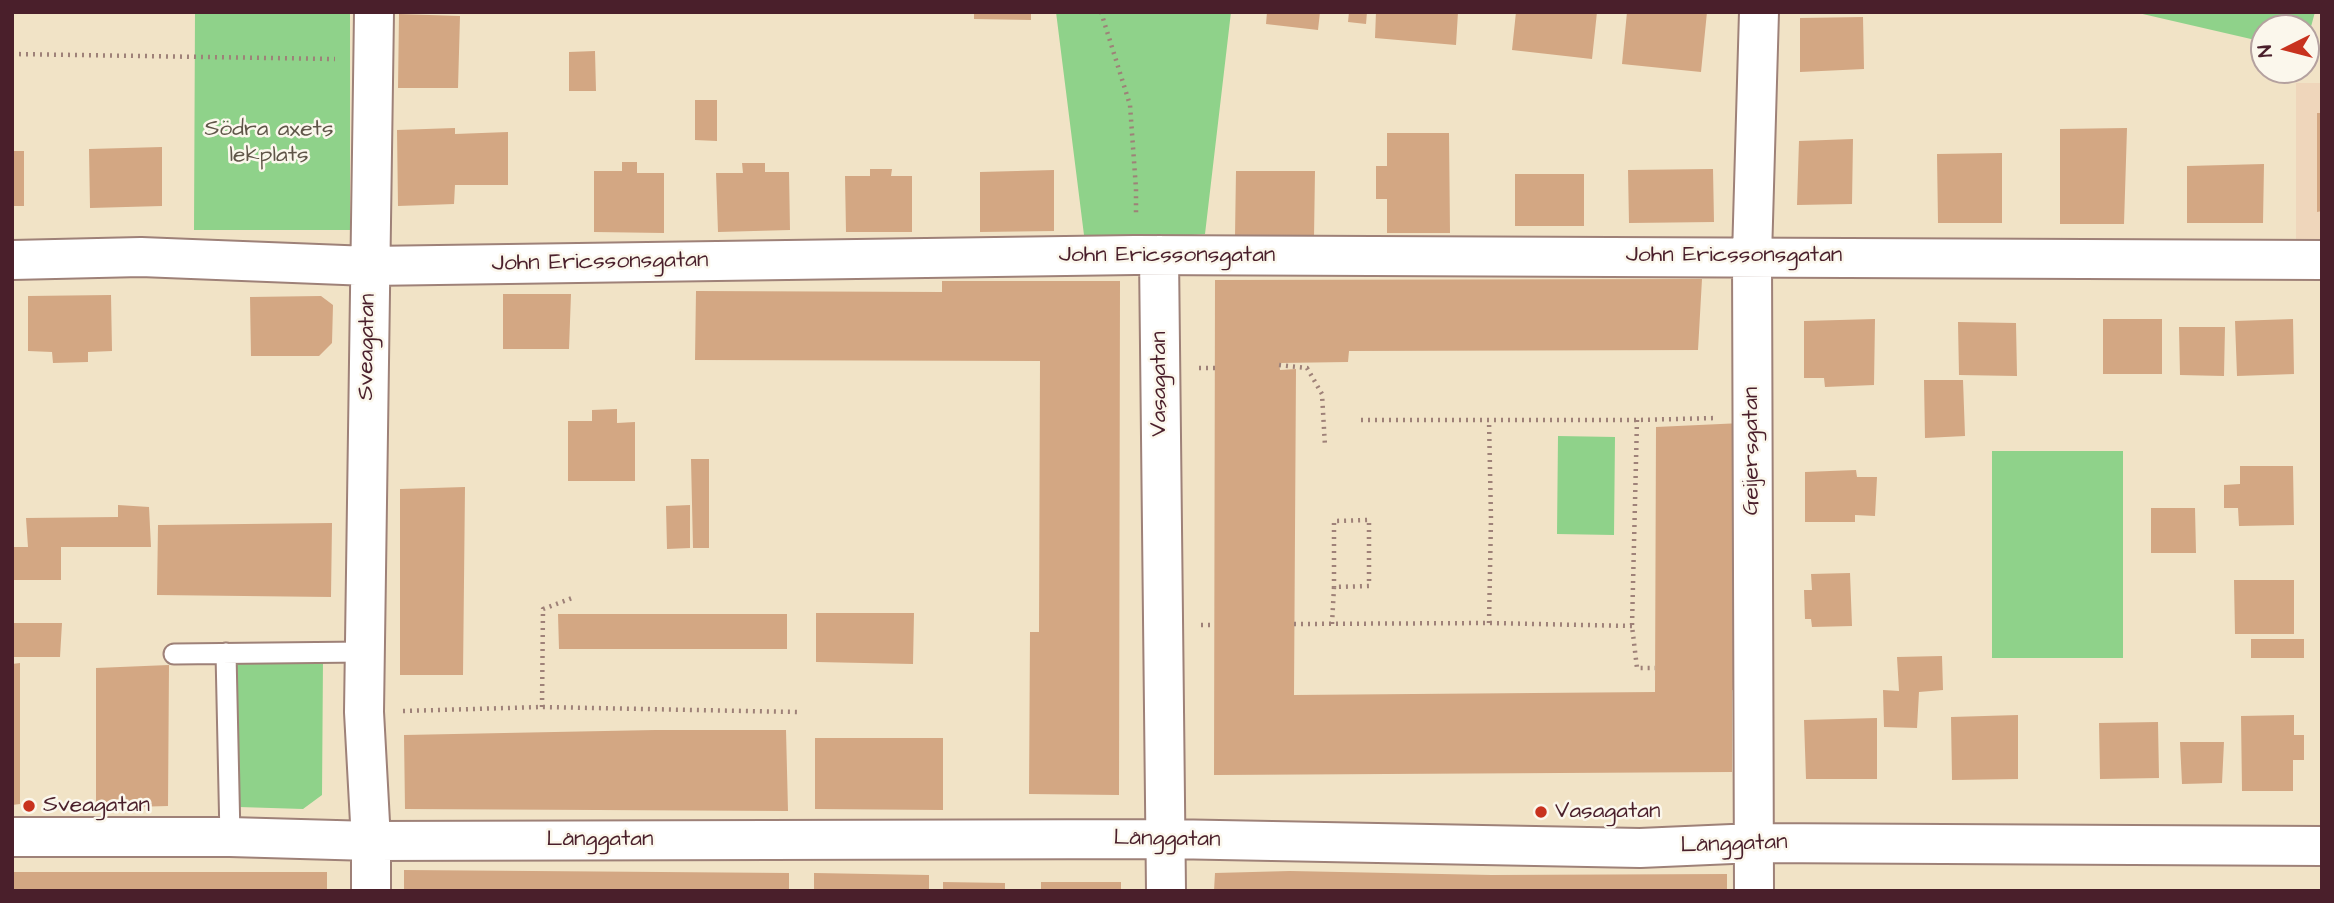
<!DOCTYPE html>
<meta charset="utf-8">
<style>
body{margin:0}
#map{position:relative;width:2334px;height:903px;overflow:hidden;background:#f1e3c6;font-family:"Architects Daughter",sans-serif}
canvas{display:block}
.frame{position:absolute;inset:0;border:14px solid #4a1f2b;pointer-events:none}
.north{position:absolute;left:2250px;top:14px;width:70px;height:70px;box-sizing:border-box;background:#fbf7ec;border:2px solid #b4a19f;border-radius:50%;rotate:264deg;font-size:19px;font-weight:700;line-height:28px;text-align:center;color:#4a1f2b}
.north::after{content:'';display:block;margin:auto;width:24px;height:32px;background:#c8321e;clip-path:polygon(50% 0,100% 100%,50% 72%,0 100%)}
</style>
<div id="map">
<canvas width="2334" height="903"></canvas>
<div class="frame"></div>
<div class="north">N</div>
</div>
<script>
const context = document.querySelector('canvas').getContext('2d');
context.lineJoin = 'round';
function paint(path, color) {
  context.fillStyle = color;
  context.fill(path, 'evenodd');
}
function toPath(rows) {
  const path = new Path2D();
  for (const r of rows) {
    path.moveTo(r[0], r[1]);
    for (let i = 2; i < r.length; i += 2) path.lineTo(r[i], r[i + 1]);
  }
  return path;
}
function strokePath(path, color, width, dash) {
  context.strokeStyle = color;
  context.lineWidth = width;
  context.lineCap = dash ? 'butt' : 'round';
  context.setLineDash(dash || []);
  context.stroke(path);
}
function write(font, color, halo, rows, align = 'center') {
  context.font = font + ' "Architects Daughter",sans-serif';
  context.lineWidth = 5;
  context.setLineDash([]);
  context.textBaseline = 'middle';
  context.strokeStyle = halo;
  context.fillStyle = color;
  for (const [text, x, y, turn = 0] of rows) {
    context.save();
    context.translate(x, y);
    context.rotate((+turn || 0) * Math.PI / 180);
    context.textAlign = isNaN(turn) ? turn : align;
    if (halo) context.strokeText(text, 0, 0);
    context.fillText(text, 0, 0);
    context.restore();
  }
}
paint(toPath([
 [2296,83,2322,83,2322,239,2296,239]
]), '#efd6bb');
paint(toPath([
 [195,12,350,12,350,230,194,230],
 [1056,12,1231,12,1205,234,1085,243],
 [2134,12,2315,12,2306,45,2306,28,2264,28,2264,42],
 [1558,436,1615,437,1614,535,1557,534],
 [1992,451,2123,451,2123,658,1992,658],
 [323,659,322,795,303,809,239,807,236,660]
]), '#8fd28a');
paint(toPath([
 [974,12,1031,12,1031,20,974,19],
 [1267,12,1320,12,1318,30,1266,24],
 [1349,12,1367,12,1366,24,1348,22],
 [1376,12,1458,12,1456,45,1375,38],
 [1516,12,1597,12,1592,59,1512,50],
 [1627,12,1707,12,1701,72,1622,64],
 [399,14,460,16,458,88,398,88],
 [1863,17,1864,69,1800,72,1800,18],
 [595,51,596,91,569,91,569,52],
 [695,100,717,100,717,141,695,140],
 [2317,113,2322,113,2322,211,2317,212],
 [455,128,455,134,508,132,508,185,455,185,454,204,398,206,397,130],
 [2127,128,2124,224,2060,224,2060,129],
 [1387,133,1449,133,1450,233,1387,233,1387,199,1376,199,1376,166,1387,166],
 [1853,139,1852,204,1797,205,1799,141],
 [162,147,162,206,90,208,89,149],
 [12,151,24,151,24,206,12,206],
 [2002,153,2002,223,1938,223,1937,154],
 [622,162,637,162,637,173,664,173,664,233,594,232,594,171,622,171],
 [742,163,765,163,765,172,789,172,790,230,718,232,716,173,743,173],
 [2264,164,2263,223,2187,223,2187,166],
 [870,169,892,169,891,176,912,176,912,232,846,232,845,176,870,176],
 [1713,169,1714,222,1629,223,1628,170],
 [1054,170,1054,231,980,232,980,172],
 [1236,171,1315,171,1314,237,1235,236],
 [1515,174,1584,174,1584,226,1515,226],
 [1702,279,1698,350,1349,351,1348,362,1279,363,1280,370,1296,369,1294,695,1655,692,1656,427,1742,423,1741,692,1732,690,1732,772,1214,775,1215,280],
 [942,281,1120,281,1119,795,1029,794,1030,632,1039,632,1040,361,695,360,696,291,942,292],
 [503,294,571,294,569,349,503,349],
 [111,295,112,351,88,352,88,362,53,363,52,352,28,351,28,296],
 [321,296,333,305,332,343,319,356,251,356,250,297],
 [1875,319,1874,385,1825,387,1824,378,1804,378,1804,321],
 [2103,319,2162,319,2162,374,2103,374],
 [2293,319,2294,374,2237,376,2235,321],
 [1958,322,2016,323,2017,376,1959,375],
 [2179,327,2225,327,2224,376,2180,375],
 [1924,380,1963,380,1965,436,1925,438],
 [617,409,617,423,635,422,635,481,568,481,568,421,592,421,592,410],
 [691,459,709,459,709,548,693,548],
 [2240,466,2293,466,2294,525,2239,526,2238,508,2224,508,2224,485,2240,484],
 [1856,470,1857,477,1877,477,1875,516,1855,515,1855,522,1805,522,1805,472],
 [465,487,463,675,400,675,400,489],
 [118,505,149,507,151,547,61,547,61,580,12,580,12,547,28,547,26,518,118,517],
 [690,505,690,548,667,549,666,506],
 [2151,508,2195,508,2196,553,2151,553],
 [332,523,331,597,157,595,158,525],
 [1850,573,1852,626,1812,627,1811,619,1805,619,1804,590,1812,590,1811,574],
 [2234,580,2294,580,2294,634,2235,634],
 [816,613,914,613,913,664,816,662],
 [558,614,787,614,787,649,559,649],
 [12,623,62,623,60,657,12,657],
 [2251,639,2304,639,2304,658,2251,658],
 [1942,656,1943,690,1919,692,1917,728,1884,727,1883,690,1899,691,1897,657],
 [20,663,20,804,12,805,12,664],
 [169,665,168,806,96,808,96,668],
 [2018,715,2018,779,1952,780,1951,717],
 [2294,715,2294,735,2304,735,2304,760,2293,760,2293,791,2242,791,2241,716],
 [1877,718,1877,779,1806,779,1804,720],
 [2158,722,2159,778,2100,779,2099,723],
 [655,730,786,730,788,811,405,809,404,735],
 [815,738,943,738,943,810,815,809],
 [2180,742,2224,742,2222,783,2182,784],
 [404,870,789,873,789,891,404,891],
 [1290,871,1492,875,1727,874,1727,891,1214,891,1215,873],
 [12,872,327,872,327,891,12,891],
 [814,873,929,875,929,891,814,891],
 [943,882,1005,883,1005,891,943,891],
 [1041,882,1121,882,1121,891,1041,891]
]), '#d3a783');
const lane = toPath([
 [226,653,230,837],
 [174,654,364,652]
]);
const street = toPath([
 [1159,255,1166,891],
 [12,260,141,257,369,266,1135,255,2322,260],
 [12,837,230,837,371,841,1167,839,1640,848,1755,843,2322,846],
 [371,891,371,841,364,712,374,12],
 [1754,891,1752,256,1759,12]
]);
strokePath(lane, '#9e8178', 23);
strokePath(street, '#9e8178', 42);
strokePath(toPath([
 [1101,12,1130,105,1136,189,1136,217],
 [12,54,335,59],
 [1279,365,1307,368,1322,394,1325,446],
 [1199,368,1215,368],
 [1361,420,1637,420,1716,418],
 [1637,420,1632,626,1637,668,1655,668],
 [1489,623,1491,519,1489,420],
 [1294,624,1489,623,1632,626],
 [1332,624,1334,587,1369,586,1369,520,1334,521,1334,587],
 [1201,625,1215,625],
 [542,707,543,609,575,597],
 [403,711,542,707,797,712]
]), '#9e8178', 4.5, [2, 5]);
strokePath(lane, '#fff', 19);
strokePath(street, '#fff', 38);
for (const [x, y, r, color] of [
 [29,806,7,"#c8321e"],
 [1541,812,7,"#c8321e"]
]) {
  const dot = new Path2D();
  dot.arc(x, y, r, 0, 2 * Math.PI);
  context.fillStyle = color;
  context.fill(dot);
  strokePath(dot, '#fbf7ec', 2.5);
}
write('23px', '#5f5548', '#fbf7ec', [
 ["Södra axets",269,130],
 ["lekplats",269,156]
]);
write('23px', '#4a1f2b', '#fbf7ec', [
 ["John Ericssonsgatan",1167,256],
 ["John Ericssonsgatan",1734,256],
 ["John Ericssonsgatan",600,263,-1],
 ["Sveagatan",368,347,-89],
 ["Vasagatan",1160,384,-90],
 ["Geijersgatan",1752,451,-90],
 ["Långgatan",600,840],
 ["Långgatan",1167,840,1],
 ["Långgatan",1734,845,-2]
]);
write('23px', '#4a1f2b', '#fbf7ec', [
 ["Sveagatan",43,806],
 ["Vasagatan",1555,812]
], 'left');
</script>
